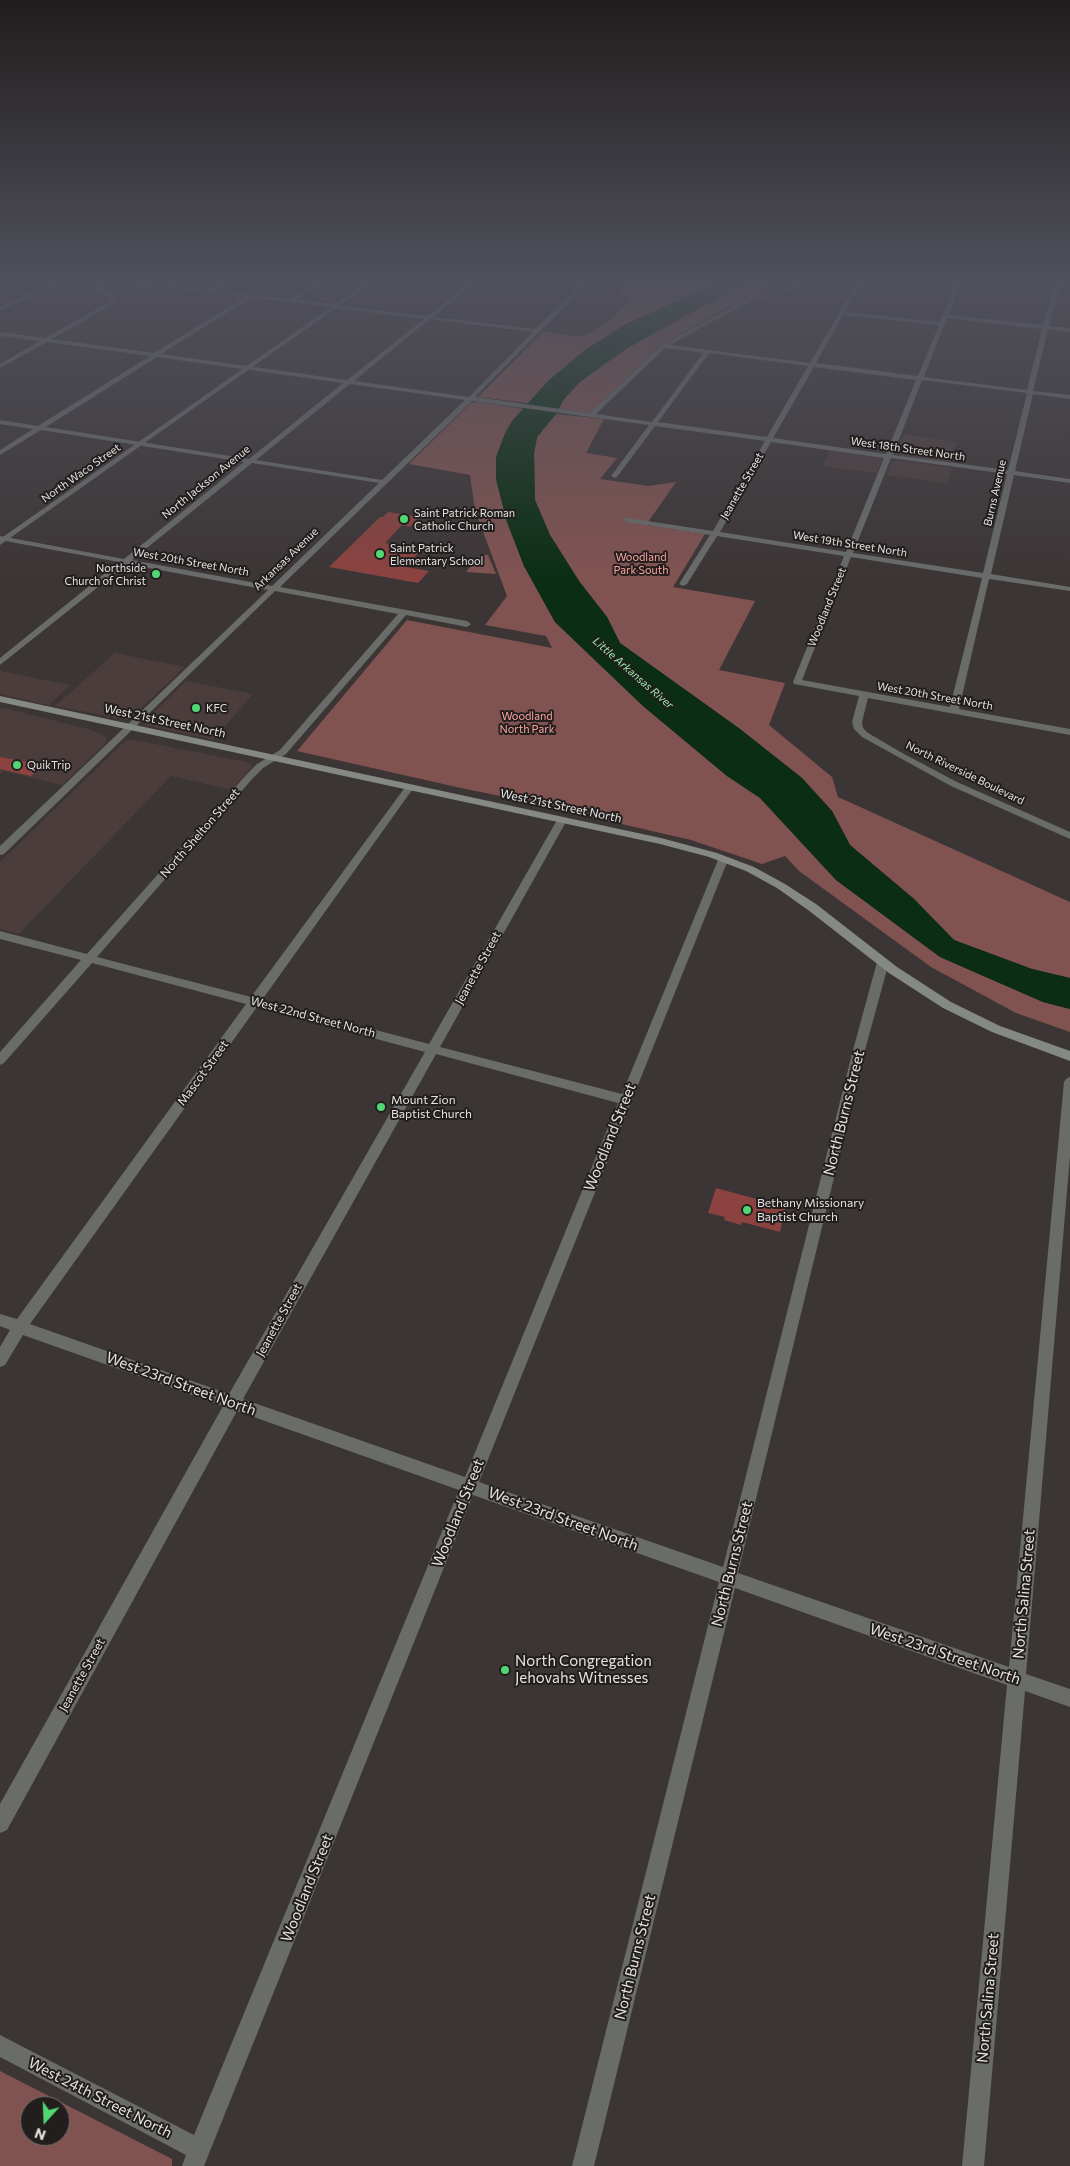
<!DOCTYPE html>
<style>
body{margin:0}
#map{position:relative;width:1070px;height:2166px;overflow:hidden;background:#3c3535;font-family:Commissioner,sans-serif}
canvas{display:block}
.north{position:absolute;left:20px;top:2096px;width:50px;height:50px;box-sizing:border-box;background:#211e1d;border:1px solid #706c6b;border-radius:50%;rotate:200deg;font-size:14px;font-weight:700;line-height:20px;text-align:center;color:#e6e2e1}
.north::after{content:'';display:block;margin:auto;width:18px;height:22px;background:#51d674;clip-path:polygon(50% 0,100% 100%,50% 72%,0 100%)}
</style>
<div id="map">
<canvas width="1070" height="2166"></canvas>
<div class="north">N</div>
</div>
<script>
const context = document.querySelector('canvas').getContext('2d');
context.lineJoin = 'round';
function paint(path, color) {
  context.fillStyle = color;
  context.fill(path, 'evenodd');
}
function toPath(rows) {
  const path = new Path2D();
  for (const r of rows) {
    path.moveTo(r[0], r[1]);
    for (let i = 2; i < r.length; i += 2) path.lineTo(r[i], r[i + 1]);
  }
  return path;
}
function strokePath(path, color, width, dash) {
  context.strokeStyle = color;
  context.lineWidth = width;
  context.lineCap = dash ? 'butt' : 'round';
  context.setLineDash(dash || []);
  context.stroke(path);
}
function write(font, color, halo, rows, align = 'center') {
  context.font = font + ' Commissioner,sans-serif';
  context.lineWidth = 4;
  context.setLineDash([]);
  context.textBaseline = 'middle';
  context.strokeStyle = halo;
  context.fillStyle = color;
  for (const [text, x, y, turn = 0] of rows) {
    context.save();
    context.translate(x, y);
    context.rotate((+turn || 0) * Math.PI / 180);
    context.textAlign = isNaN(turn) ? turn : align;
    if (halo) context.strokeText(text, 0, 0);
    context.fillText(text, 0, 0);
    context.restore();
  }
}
paint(toPath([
 [904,434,957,442,949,463,897,455],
 [830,451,878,457,882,460,877,473,822,466],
 [897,460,952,468,947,483,887,475,892,461],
 [115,653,185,667,128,720,55,706],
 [0,671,70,685,49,705,0,694],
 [186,681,253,694,213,740,145,725,147,719],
 [4,708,92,730,106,737,105,744,62,785,3,771,0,774,0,709],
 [128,740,134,740,242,761,251,764,252,767,232,790,171,776,19,934,0,929,0,862,123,743]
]), '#4b3d3c');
paint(toPath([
 [631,282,686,284,691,282,720,282,626,324,585,350,548,381,528,403,478,397,543,332,575,336,586,335,610,320,633,298,616,296],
 [749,282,771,282,769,285,757,294,734,303,660,346,589,413,559,409,564,399,579,383,629,347],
 [478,402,523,409,512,421,496,479,507,522,524,566,555,622,643,706,727,776,760,798,836,880,940,957,1043,1002,1070,1009,1070,1032,1016,1013,931,967,799,871,785,856,762,864,691,840,591,817,579,812,461,788,297,751,407,620,552,648,546,636,485,625,507,596,475,510,470,475,409,464,471,403],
 [556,414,604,419,586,453,617,458,600,479,648,486,676,482,646,525,705,534,673,587,755,601,719,670,785,683,769,725,832,777,838,797,1070,902,1070,978,1032,969,954,940,914,899,850,845,832,811,802,778,740,729,620,643,607,617,579,581,550,535,535,500,534,453,537,437],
 [480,555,488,555,496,574,466,572],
 [0,2071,172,2159,172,2166,0,2166],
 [30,2106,60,2106,60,2136,30,2136]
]), '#815350');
paint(toPath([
 [720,282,749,282,693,311,629,347,606,362,579,383,564,399,556,414,537,437,534,453,535,500,550,535,579,581,607,617,620,643,740,729,802,778,832,811,850,845,914,899,954,940,1032,969,1070,978,1070,1009,1043,1002,940,957,836,880,760,798,727,776,643,706,555,622,524,566,507,522,496,479,496,457,505,433,512,421,548,381,585,350,626,324]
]), '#0a2d13');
paint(toPath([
 [388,512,419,517,410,527,402,525,385,543,422,549,406,567,429,571,418,583,329,567,380,517,383,517],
 [0,757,28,762,27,764,42,767,31,776,0,769],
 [716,1188,786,1207,780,1232,742,1222,741,1225,724,1220,725,1217,708,1213]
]), '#8c423f');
paint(toPath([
 [100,282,105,282,100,288,115,295,116,302,52,339,154,353,250,294,252,297,161,354,347,380,424,319,335,308,333,305,428,316,470,282,475,282,433,317,535,329,584,282,589,282,475,397,589,413,662,345,748,298,810,282,817,282,752,300,670,345,810,363,857,282,862,282,845,312,940,322,956,282,961,282,949,315,1043,325,1055,282,1061,282,1049,326,1070,328,1070,332,1048,329,1033,391,1070,395,1070,399,1033,394,1015,471,1070,479,1070,483,1014,475,991,574,1070,587,1070,591,989,579,959,709,1070,729,1070,735,868,698,862,722,863,728,868,733,904,754,957,782,1070,832,1070,839,951,786,862,737,854,729,852,722,859,696,794,684,793,682,844,556,717,536,687,584,683,586,679,584,710,535,627,522,623,520,627,518,713,531,765,441,655,426,617,477,615,478,611,476,649,425,472,401,280,587,467,621,471,624,467,627,406,615,286,754,263,768,253,778,97,957,251,997,406,786,412,786,412,790,262,1000,429,1044,557,820,562,817,566,818,567,820,440,1047,622,1094,718,860,723,857,727,858,728,860,479,1482,723,1567,853,1050,877,962,879,959,887,959,889,962,865,1050,738,1573,1009,1667,1064,1082,1066,1079,1070,1077,1070,1156,1026,1674,1070,1689,1070,1707,1025,1691,984,2166,962,2166,1007,1685,735,1588,594,2166,572,2166,719,1582,473,1495,204,2166,182,2166,186,2155,0,2057,0,2035,194,2135,459,1490,237,1411,7,1830,0,1833,0,1804,223,1406,23,1335,5,1365,0,1367,0,1347,10,1330,0,1326,0,1314,17,1319,246,1004,92,963,4,1063,0,1065,0,1052,81,960,0,939,0,931,87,954,247,774,257,764,280,750,398,614,275,591,133,729,130,730,127,729,127,725,268,590,127,564,0,665,0,658,119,562,0,540,0,536,124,559,244,462,41,430,0,455,0,450,33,429,0,424,0,420,38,426,150,356,47,342,0,368,0,364,40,341,0,336,0,332,45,338,111,301,110,297,100,293,94,288,100,282],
 [843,315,939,325,918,376,816,363,843,315],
 [947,318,1042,329,1027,390,924,377,947,318],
 [430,319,533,332,469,397,354,381,430,319],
 [665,348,703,353,652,422,596,414,665,348],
 [709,353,808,366,767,437,658,422,709,353],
 [157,357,343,383,249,459,46,427,157,357],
 [814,367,916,380,886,454,773,438,814,367],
 [922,380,1027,393,1008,470,893,455,922,380],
 [350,384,465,400,382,480,256,460,350,384],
 [771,442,884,458,846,552,720,532,771,442],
 [891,458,1007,474,983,573,853,553,891,458],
 [252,463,379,483,272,586,132,560,252,463],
 [851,557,982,578,950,707,802,680,851,557],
 [257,1007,425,1052,229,1394,30,1324,257,1007],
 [436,1054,618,1103,465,1477,243,1399,436,1054],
 [222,282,228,282,211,292,206,291,222,282],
 [317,282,323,282,293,302,289,302,289,300,317,282]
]), '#6a6c6a');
paint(toPath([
 [53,282,59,282,0,311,0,307,53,282],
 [132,282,335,304,367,282,373,282,0,545,0,539,331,307,134,284,132,282],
 [130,724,133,725,133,729,4,854,0,855,0,846,127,725,130,724]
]), '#6a6c6a');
paint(toPath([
 [0,696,661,838,717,853,754,867,785,884,816,904,897,967,951,1002,1000,1026,1070,1051,1070,1061,992,1032,943,1008,889,973,808,910,777,888,746,871,709,857,660,844,0,702,0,696]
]), '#858986');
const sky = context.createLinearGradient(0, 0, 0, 585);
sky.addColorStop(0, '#211d1d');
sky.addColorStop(0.48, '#50515c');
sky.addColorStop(1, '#50515c00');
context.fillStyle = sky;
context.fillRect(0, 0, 1070, 585);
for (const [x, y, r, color] of [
 [404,519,5,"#51d674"],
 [380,554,5,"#51d674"],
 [156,574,5,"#51d674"],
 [196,708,5,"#51d674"],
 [17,765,5,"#51d674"],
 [381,1107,5,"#51d674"],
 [747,1210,5,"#51d674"],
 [505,1670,5,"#51d674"]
]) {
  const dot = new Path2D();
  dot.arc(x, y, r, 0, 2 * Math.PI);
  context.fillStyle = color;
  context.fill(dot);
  strokePath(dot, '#211e1d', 2);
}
write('11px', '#e6e2e1', '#211e1d', [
 ["West 18th Street North",908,449,8],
 ["North Waco Street",81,473,-35],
 ["North Jackson Avenue",206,482,-39],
 ["Jeanette Street",742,486,-60],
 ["Burns Avenue",995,493,-77],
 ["West 19th Street North",850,544,9],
 ["Arkansas Avenue",286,559,-44],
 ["West 20th Street North",191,562,10],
 ["Woodland Street",827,607,-68],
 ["West 20th Street North",935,696,10],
 ["North Riverside Boulevard",965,773,26]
]);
write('11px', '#e6e2e1', '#211e1d', [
 ["Saint Patrick Roman",414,513],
 ["Catholic Church",414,526],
 ["Saint Patrick",390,548],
 ["Elementary School",390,561],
 ["Northside",146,568,"right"],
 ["Church of Christ",146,581,"right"],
 ["KFC",206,708],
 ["QuikTrip",27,765]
], 'left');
write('11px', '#fda49f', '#211e1d', [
 ["Woodland",641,557],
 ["Park South",641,570],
 ["Woodland",527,716],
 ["North Park",527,729]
]);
write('italic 11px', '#95efa6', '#211e1d', [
 ["Little Arkansas River",633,673,41]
]);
write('12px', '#e6e2e1', '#211e1d', [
 ["West 21st Street North",165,721,12],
 ["West 21st Street North",561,806,12],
 ["North Shelton Street",200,833,-49],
 ["Jeanette Street",478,968,-61],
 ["West 22nd Street North",313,1017,15],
 ["Mascot Street",203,1073,-54],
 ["Jeanette Street",279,1320,-61],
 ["Jeanette Street",82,1675,-61]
]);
write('12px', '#e6e2e1', '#211e1d', [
 ["Mount Zion",391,1100],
 ["Baptist Church",391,1114],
 ["Bethany Missionary",757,1203],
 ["Baptist Church",757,1217]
], 'left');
write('15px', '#e6e2e1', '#211e1d', [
 ["North Burns Street",844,1113,-76],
 ["Woodland Street",610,1137,-68],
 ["West 23rd Street North",181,1384,20],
 ["Woodland Street",458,1513,-68],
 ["West 23rd Street North",563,1519,20],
 ["North Burns Street",732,1564,-76],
 ["North Salina Street",1024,1594,-85],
 ["West 23rd Street North",945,1654,19],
 ["Woodland Street",307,1888,-68],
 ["North Burns Street",635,1957,-76],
 ["North Salina Street",988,1998,-85],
 ["West 24th Street North",100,2098,27]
]);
write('15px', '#e6e2e1', '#211e1d', [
 ["North Congregation",515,1661],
 ["Jehovahs Witnesses",515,1678]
], 'left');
</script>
